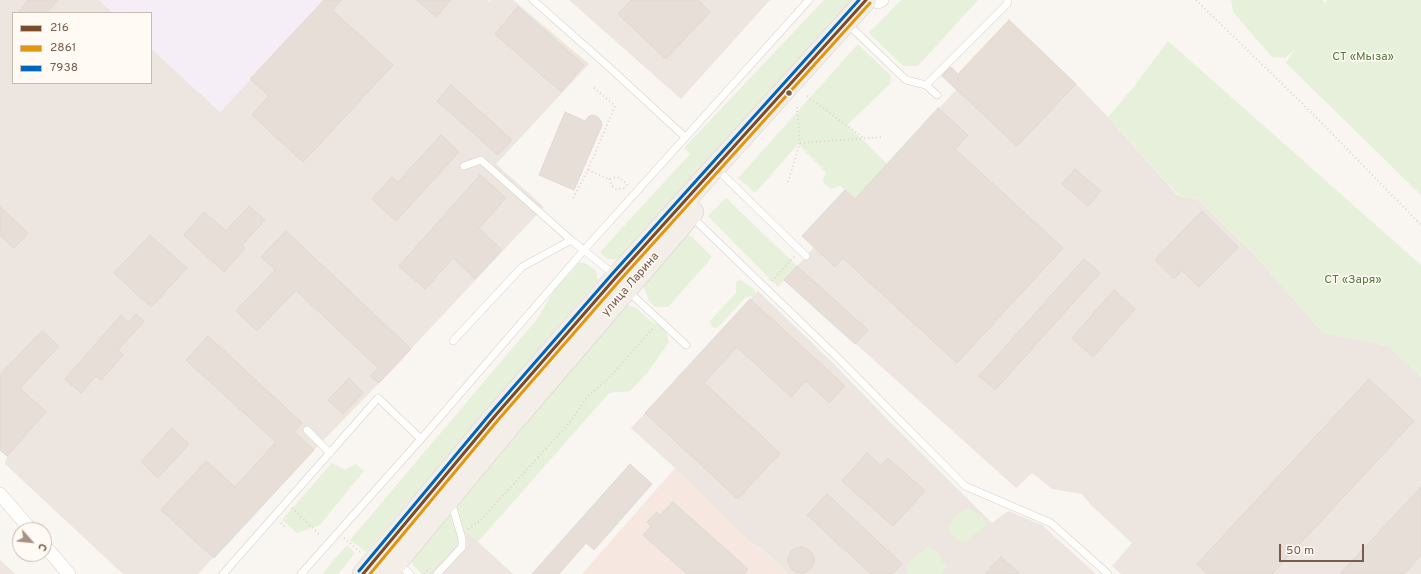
<!DOCTYPE html>
<meta charset="utf-8">
<style>
body{margin:0}
#map{position:relative;width:1421px;height:574px;overflow:hidden;background:#f9f5f0;font-family:Overpass,sans-serif}
canvas{display:block}
.legend{position:absolute;left:12px;top:12px;width:140px;height:72px;box-sizing:border-box;background:#fffaf3;border:1px solid #cabbb1;margin:0;padding:5px 7px;list-style:none;font-size:12px;color:#7a5c4d}
.legend li{display:flex;align-items:center;gap:8px;height:20px}
.legend b{width:20px;border:1px solid #cabbb1}
.north{position:absolute;left:12px;top:522px;width:40px;height:40px;box-sizing:border-box;background:#fffaf3;border:1px solid #cabbb1;border-radius:50%;rotate:117deg;font-size:11px;font-weight:700;line-height:16px;text-align:center;color:#7a5c4d}
.north::after{content:'';display:block;margin:auto;width:14px;height:18px;background:#a69286;clip-path:polygon(50% 0,100% 100%,50% 72%,0 100%)}
.scale{position:absolute;left:1279px;top:544px;width:85px;height:18px;box-sizing:border-box;border:2px solid #7a5c4d;border-top:0;padding-left:5px;font-size:12px;line-height:14px;white-space:nowrap;color:#7a5c4d;-webkit-text-stroke:3px #fffaf3;paint-order:stroke}
</style>
<div id="map">
<canvas width="1421" height="574"></canvas>
<ul class="legend">
<li><b style="height:5px;background:#7a4b2a"></b>216</li>
<li><b style="height:5px;background:#de970f"></b>2861</li>
<li><b style="height:5px;background:#0065bd"></b>7938</li>
</ul>
<div class="north">С</div>
<div class="scale">50 m</div>
</div>
<script>
const context = document.querySelector('canvas').getContext('2d');
context.lineJoin = 'round';
function paint(path, color) {
  context.fillStyle = color;
  context.fill(path, 'evenodd');
}
function toPath(rows) {
  const path = new Path2D();
  for (const r of rows) {
    if (r.length === 3) {
      path.moveTo(r[0] + r[2], r[1]);
      path.arc(r[0], r[1], r[2], 0, 2 * Math.PI);
      continue;
    }
    path.moveTo(r[0], r[1]);
    for (let i = 2; i < r.length; i += 2) path.lineTo(r[i], r[i + 1]);
  }
  return path;
}
function strokePath(path, color, width, dash) {
  context.strokeStyle = color;
  context.lineWidth = width;
  context.lineCap = dash ? 'butt' : 'round';
  context.setLineDash(dash || []);
  context.stroke(path);
}
function write(font, color, halo, rows, align = 'center') {
  context.font = font + ' Overpass,sans-serif';
  context.lineWidth = 3;
  context.setLineDash([]);
  context.textBaseline = 'middle';
  context.strokeStyle = halo;
  context.fillStyle = color;
  for (const [text, x, y, turn = 0] of rows) {
    context.save();
    context.translate(x, y);
    context.rotate((+turn || 0) * Math.PI / 180);
    context.textAlign = isNaN(turn) ? turn : align;
    if (halo) context.strokeText(text, 0, 0);
    context.fillText(text, 0, 0);
    context.restore();
  }
}
paint(toPath([
 [675,468,750,542,763,549,789,574,582,574]
]), '#f6e8e1');
paint(toPath([
 [0,0,99,0,113,13,13,13,13,83,151,83,151,48,220,112,324,0,487,0,489,1,490,0,513,0,589,64,496,164,544,207,379,383,314,450,198,574,123,574,5,464,7,456,0,450],
 [569,0,770,0,681,99],
 [1009,20,1076,84,1108,117,1178,196,1197,199,1254,254,1323,333,1389,346,1421,377,1421,574,1121,574,1112,566,1132,543,1091,505,1082,494,1052,489,1032,473,1016,488,785,280,814,247,802,236,845,190,855,199,956,90,941,75,949,66,958,74],
 [758,291,833,363,889,421,992,523,1008,511,1042,525,1096,574,789,574,763,549,750,542,675,468,631,428],
 [468,533,478,542,513,574,428,574],
 [0,560,15,574,0,574]
]), '#ede5e0');
paint(toPath([
 [99,0,324,0,220,112,151,48,151,13,113,13]
]), '#f6eef6');
paint(toPath([
 [824,0,853,0,618,259,607,259,600,252,690,154,684,148],
 [901,0,978,0,918,66,903,66,869,33],
 [1231,0,1322,0,1325,3,1327,0,1421,0,1421,195,1286,63,1295,49,1285,58,1272,57,1233,12],
 [1168,41,1421,265,1421,377,1389,346,1323,333,1254,254,1197,199,1179,196,1108,117,1133,88],
 [858,44,891,76,890,84,847,125,865,142,867,143,868,145,887,164,855,199,840,186,831,189,822,181,826,172,798,144,755,193,738,178],
 [726,198,797,266,778,287,772,281,769,281,768,277,708,216],
 [688,235,692,237,712,257,668,307,655,307,649,301,644,288,644,282,684,236],
 [578,263,585,263,596,271,598,280,366,552,350,540,538,318,554,290,572,271],
 [741,280,754,289,756,296,746,297,717,328,712,327,710,321,736,293,736,282],
 [628,305,636,308,653,323,664,326,669,342,648,372,630,391,609,393,478,542,468,533,428,574,422,574,413,565,411,559,621,307],
 [332,463,345,470,356,464,364,471,320,525,297,533,282,520],
 [969,508,981,516,987,524,981,531,973,534,966,543,955,539,948,529,955,516],
 [347,545,355,553,338,574,322,574],
 [927,547,938,551,942,562,948,565,941,574,907,574,906,565]
]), '#e7f0db');
const building = toPath([
 [28,0,57,0,47,13,18,13,28,0],
 [324,0,342,0,332,10,393,65,303,162,252,115,269,96,250,79,324,0],
 [417,0,451,0,436,17,417,0],
 [631,0,698,0,710,12,666,59,618,14,631,0],
 [518,7,584,65,561,92,495,34,518,7],
 [1009,20,1076,84,1017,146,942,76,951,67,958,74,1009,20],
 [451,85,512,140,498,155,437,101,451,85],
 [938,108,968,135,955,149,1063,248,957,363,843,258,835,267,802,236,845,190,855,199,938,108],
 [565,112,585,121,589,116,593,115,598,117,601,121,602,125,574,190,539,175,565,112],
 [441,135,459,152,396,221,372,199,392,177,398,182,441,135],
 [1075,169,1101,191,1088,206,1062,184,1075,169],
 [480,175,506,198,479,228,502,250,475,279,453,258,425,289,399,266,480,175],
 [249,206,265,220,242,245,245,248,224,272,184,235,204,212,226,231,249,206],
 [0,207,28,233,14,248,0,235,0,207],
 [1202,211,1238,247,1199,287,1182,271,1174,279,1155,260,1202,211],
 [286,231,411,349,379,383,370,376,378,368,296,290,257,331,236,311,275,270,261,257,286,231],
 [150,235,187,268,151,307,114,273,150,235],
 [1084,259,1100,273,995,390,979,376,1084,259],
 [797,266,868,330,855,344,784,280,797,266],
 [1114,290,1135,309,1093,357,1072,338,1114,290],
 [750,299,845,386,829,403,806,381,791,397,737,347,704,383,780,453,738,499,645,413,750,299],
 [136,314,144,321,118,350,123,355,101,380,96,376,81,393,65,379,121,315,129,322,136,314],
 [42,331,59,346,20,388,46,412,7,456,0,450,0,375,42,331],
 [208,336,302,423,294,432,314,450,214,558,161,510,206,461,235,487,276,442,186,360,208,336],
 [349,378,363,393,343,414,328,400,349,378],
 [1369,379,1414,421,1272,574,1208,574,1197,564,1369,379],
 [172,428,189,444,158,478,141,462,172,428],
 [867,453,881,466,888,458,925,491,893,526,842,481,867,453],
 [630,464,652,484,594,550,586,543,559,574,532,574,630,464],
 [1421,487,1421,555,1404,574,1340,574,1421,487],
 [827,494,902,564,892,574,871,574,807,515,827,494],
 [673,502,748,569,744,574,687,574,643,535,651,526,647,522,657,512,660,515,673,502],
 [801,560,13],
 [1001,557,1020,574,985,574,1001,557]
]);
paint(building, '#e6ded7');
strokePath(building, '#e2d8d2', 1);
const lane = toPath([
 [533,0,610,68,685,137],
 [854,30,906,80,926,85,937,95],
 [926,85,1007,4,1008,0],
 [464,166,481,160,571,240],
 [724,176,806,256],
 [692,217,837,357,965,486,1051,523,1108,574],
 [628,291,686,345],
 [453,341,522,267,571,240,616,276],
 [307,430,330,453],
 [398,564,410,574],
 [223,574,378,398,421,439],
 [301,574,421,439,584,250,809,0],
 [437,574,462,547,462,539,451,501]
]);
const street = toPath([
 [878,2,882,0],
 [0,494,31,530],
 [44,545,69,574]
]);
const primary = toPath([
 [363,574,494,417,617,276,866,0],
 [387,574,508,428,693,212]
]);
strokePath(lane, '#d7d1cb', 8);
strokePath(street, '#d7d1cb', 14);
strokePath(primary, '#dad1cc', 22);
strokePath(toPath([
 [1196,0,1316,117,1421,225],
 [807,96,864,138],
 [800,143,883,137],
 [588,170,609,179,616,177,620,178,627,184,627,188],
 [609,179,612,186,616,189,627,188],
 [788,182,800,143,797,107],
 [573,198,588,170,615,106,593,87],
 [772,281,795,256],
 [292,508,320,535],
 [281,523,285,527],
 [468,529,481,520,571,421,587,397,610,377,654,327],
 [344,538,360,552],
 [424,574,430,568]
]), '#dcd5d0', 2, [1, 3]);
strokePath(lane, '#fefefd', 7);
strokePath(street, '#fefefd', 13);
strokePath(primary, '#f3eee8', 21);
strokePath(toPath([
 [363,574,494,417,617,276,866,0]
]), '#7a4b2a', 3);
strokePath(toPath([
 [370,574,498,420,621,279,870,3]
]), '#de970f', 3);
strokePath(toPath([
 [359,571,490,414,613,273,859,0]
]), '#0065bd', 3);
for (const [x, y, r, color] of [
 [789,93,3.5,"#7a5c4d"]
]) {
  const dot = new Path2D();
  dot.arc(x, y, r, 0, 2 * Math.PI);
  context.fillStyle = color;
  context.fill(dot);
  strokePath(dot, '#fffaf3', 1.5);
}
write('12px', '#537a41', '#fffaf3', [
 ["СТ «Мыза»",1363,58],
 ["СТ «Заря»",1353,281]
]);
write('12px', '#7a5c4d', '#fffaf3', [
 ["улица Ларина",631,285,-49]
]);
</script>
